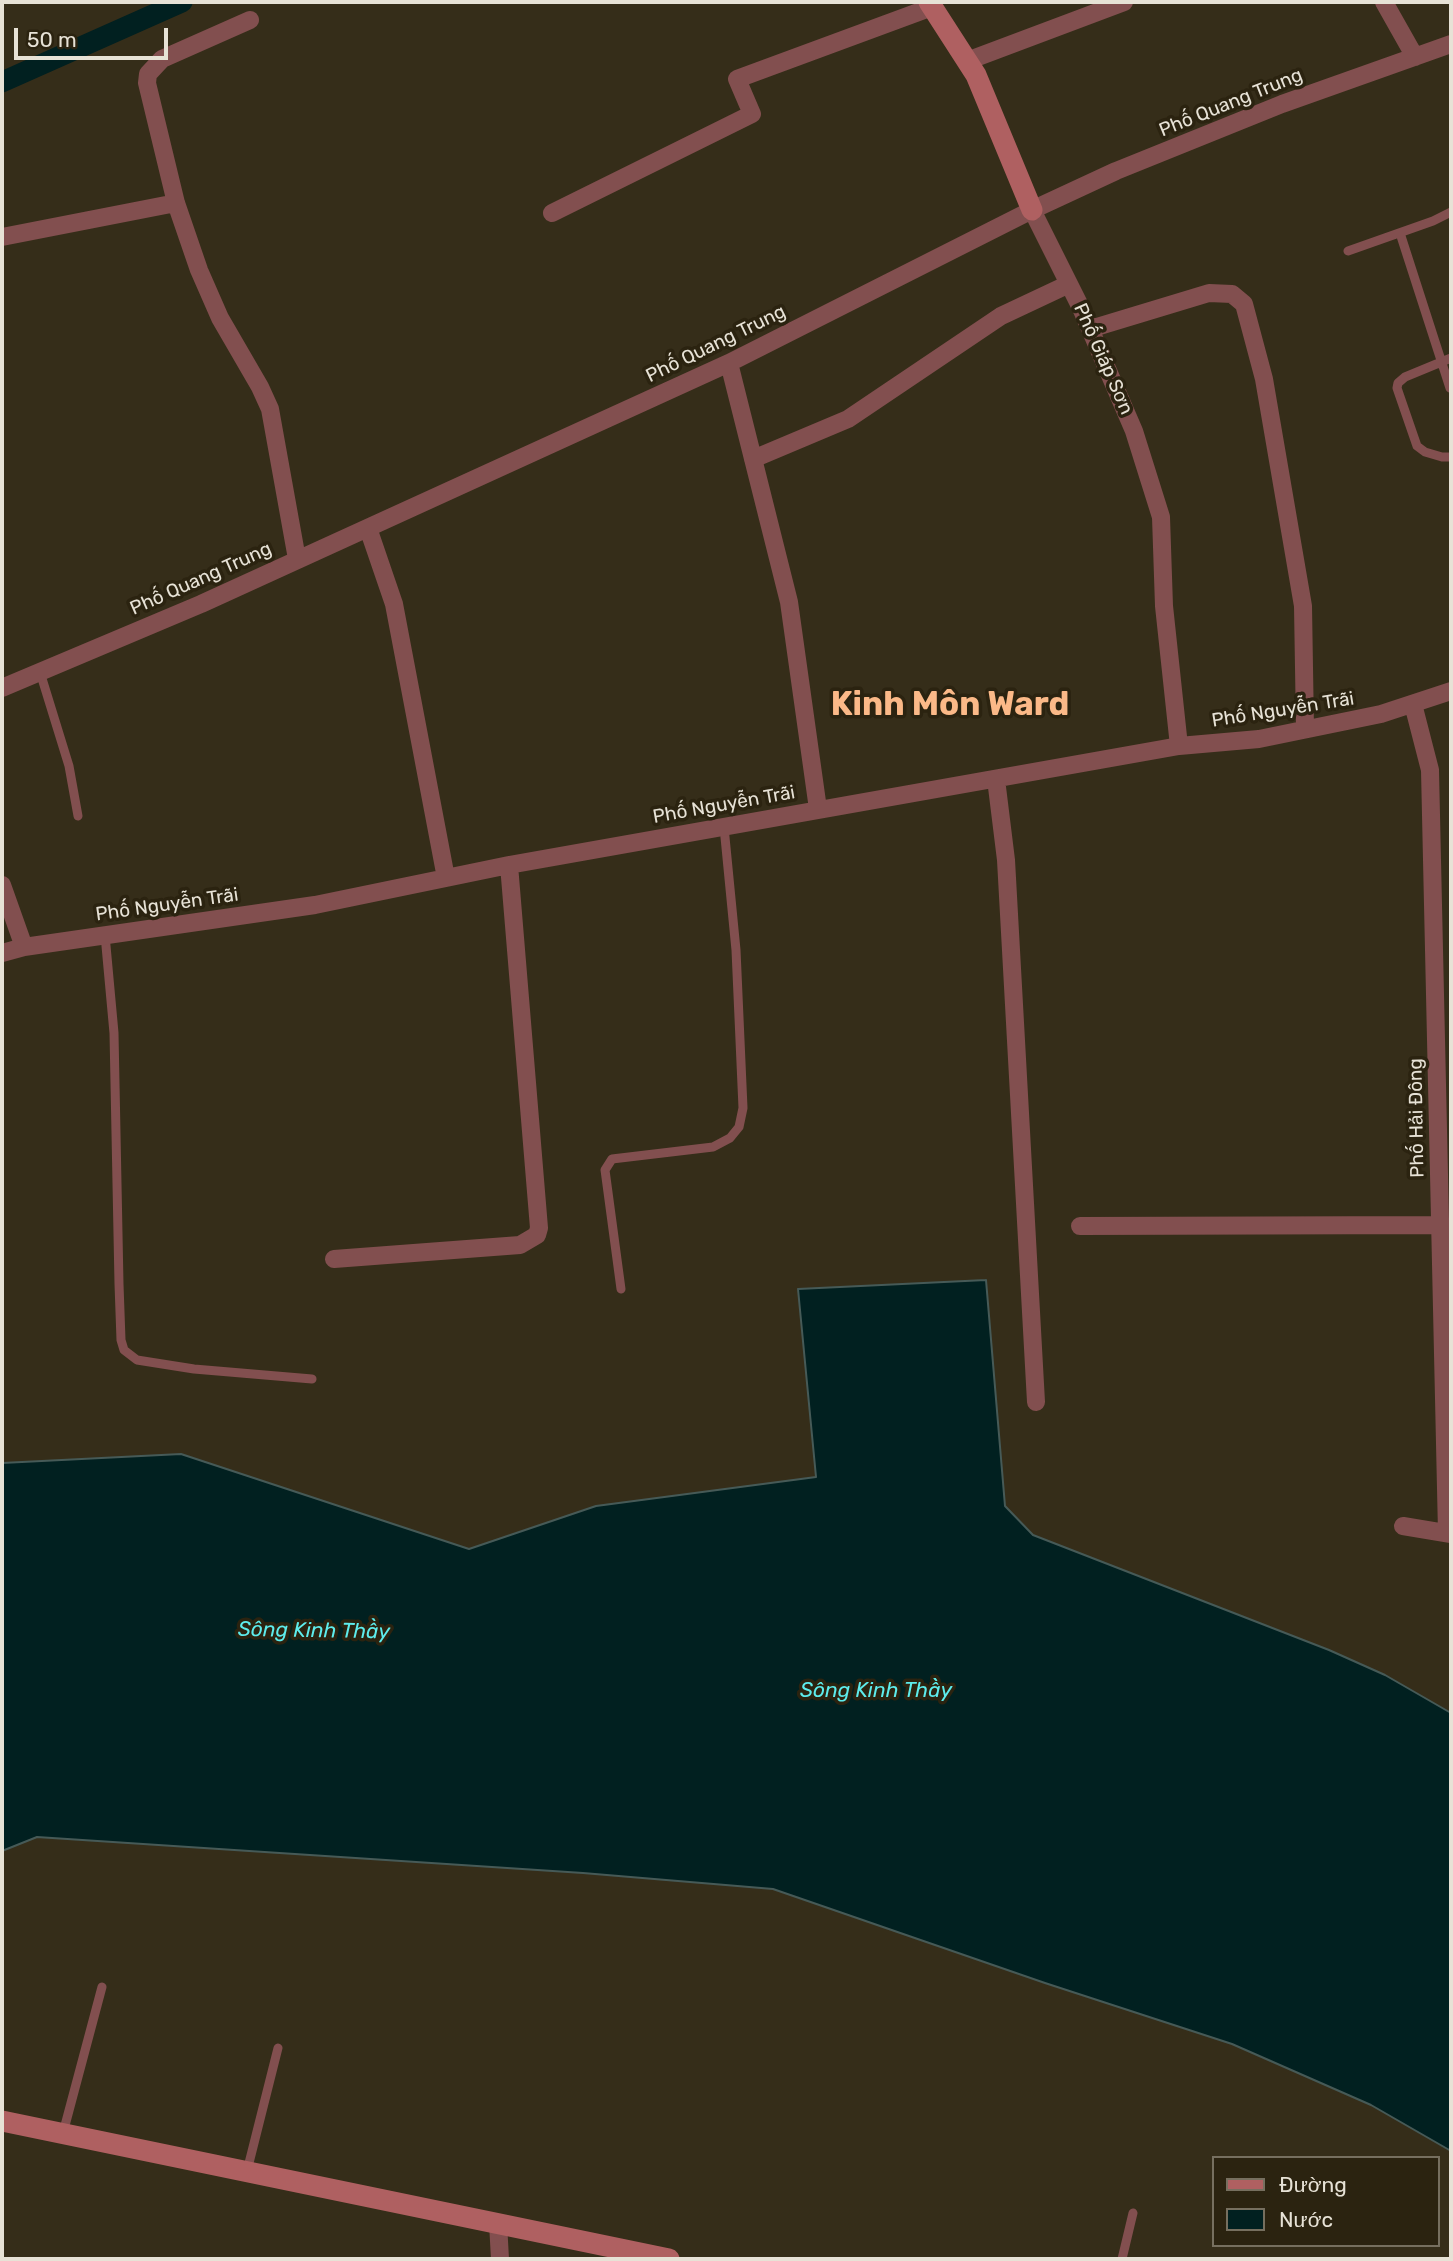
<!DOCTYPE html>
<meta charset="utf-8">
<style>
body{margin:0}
#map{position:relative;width:1453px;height:2261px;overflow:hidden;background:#352d19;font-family:Rubik,sans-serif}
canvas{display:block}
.frame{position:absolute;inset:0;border:4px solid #e7e2d6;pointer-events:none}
.legend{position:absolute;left:1212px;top:2156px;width:228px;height:91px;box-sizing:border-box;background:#2b2310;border:2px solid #766f5f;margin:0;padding:9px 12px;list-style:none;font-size:21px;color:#e7e2d6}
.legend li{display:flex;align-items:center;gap:14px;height:35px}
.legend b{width:35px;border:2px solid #766f5f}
.scale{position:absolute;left:14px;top:28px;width:154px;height:32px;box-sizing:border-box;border:4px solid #e7e2d6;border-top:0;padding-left:9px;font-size:21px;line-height:24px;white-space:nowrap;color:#e7e2d6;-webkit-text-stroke:5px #2b2310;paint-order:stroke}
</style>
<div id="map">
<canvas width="1453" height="2261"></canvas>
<div class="frame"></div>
<ul class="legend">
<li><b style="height:9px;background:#af6061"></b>Đường</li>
<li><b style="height:19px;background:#012020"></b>Nước</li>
</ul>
<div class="scale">50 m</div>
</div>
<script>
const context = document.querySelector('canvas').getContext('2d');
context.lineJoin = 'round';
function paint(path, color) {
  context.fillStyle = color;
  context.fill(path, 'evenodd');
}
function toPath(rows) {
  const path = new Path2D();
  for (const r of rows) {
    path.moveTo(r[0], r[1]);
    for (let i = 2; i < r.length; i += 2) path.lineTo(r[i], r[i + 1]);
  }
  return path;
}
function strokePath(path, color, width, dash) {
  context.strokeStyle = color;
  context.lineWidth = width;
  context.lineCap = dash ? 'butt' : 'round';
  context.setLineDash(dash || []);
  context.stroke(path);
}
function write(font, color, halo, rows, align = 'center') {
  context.font = font + ' Rubik,sans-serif';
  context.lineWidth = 7;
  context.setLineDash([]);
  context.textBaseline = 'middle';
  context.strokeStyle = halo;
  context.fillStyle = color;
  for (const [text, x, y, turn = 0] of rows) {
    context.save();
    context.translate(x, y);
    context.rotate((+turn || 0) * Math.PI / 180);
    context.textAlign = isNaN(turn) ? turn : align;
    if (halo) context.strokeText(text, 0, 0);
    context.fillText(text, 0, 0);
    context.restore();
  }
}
const water = toPath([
 [986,1280,1005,1506,1033,1535,1329,1650,1385,1675,1451,1713,1451,2151,1371,2105,1232,2044,1045,1983,773,1889,583,1873,37,1837,2,1851,2,1463,181,1454,469,1549,596,1506,816,1477,798,1289,986,1280]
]);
paint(water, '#012020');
strokePath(water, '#465a57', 2);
strokePath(toPath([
 [2,82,182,2]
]), '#012020', 21);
strokePath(toPath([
 [1400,233,1450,388],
 [1348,251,1433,221,1451,212],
 [1451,358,1405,377,1398,383,1397,388,1417,446,1425,452,1442,457,1451,457],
 [40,672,69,766,78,816],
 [105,935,114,1033,119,1284,121,1340,124,1350,137,1360,194,1369,312,1379],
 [621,1289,605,1170,612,1159,713,1147,730,1138,739,1127,743,1108,736,950,724,827],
 [63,2133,102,1987],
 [247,2171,278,2048],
 [1122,2259,1133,2213]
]), '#824f4f', 9);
strokePath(toPath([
 [1384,2,1415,57],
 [250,20,162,59,148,74,147,83,176,203,199,270,220,318,260,387,270,409,297,559],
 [967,61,1124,2],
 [1032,210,1081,308,1134,431,1161,517,1164,606,1179,746],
 [552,213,752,114,737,79,932,7],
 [2,237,176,203],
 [1090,329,1209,293,1232,294,1244,304,1264,379,1303,606,1305,729],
 [729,363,789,602,818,809],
 [753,459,848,419,1001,316,1069,284],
 [368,528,394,604,446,878],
 [2,688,201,604,729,363,1032,210,1116,171,1282,104,1451,44],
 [1413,704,1430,770,1447,1533],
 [996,779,1006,860,1036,1402],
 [2,885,24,947],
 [2,953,24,947,315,905,509,865,1179,746,1259,739,1381,714,1451,691],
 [1080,1226,1440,1225],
 [334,1259,520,1245,537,1235,539,1228,509,865],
 [1403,1526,1451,1534],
 [498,2223,500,2259]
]), '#824f4f', 18);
strokePath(toPath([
 [929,2,976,75,1032,210],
 [2,2121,669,2259]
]), '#af6061', 21);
write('19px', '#e7e2d6', '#2b2310', [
 ["Phố Quang Trung",1231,103,-22],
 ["Phố Quang Trung",716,344,-26],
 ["Phố Giáp Sơn",1103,359,66],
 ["Phố Quang Trung",201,579,-24],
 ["Phố Nguyễn Trãi",1283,710,-9],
 ["Phố Nguyễn Trãi",724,805,-10],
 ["Phố Nguyễn Trãi",167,905,-8],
 ["Phố Hải Đông",1417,1118,-91]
]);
write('italic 21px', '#5decec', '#2b2310', [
 ["Sông Kinh Thầy",314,1631,1],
 ["Sông Kinh Thầy",876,1691]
]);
write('bold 33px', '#fbb988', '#2b2310', [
 ["Kinh Môn Ward",950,705]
]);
</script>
